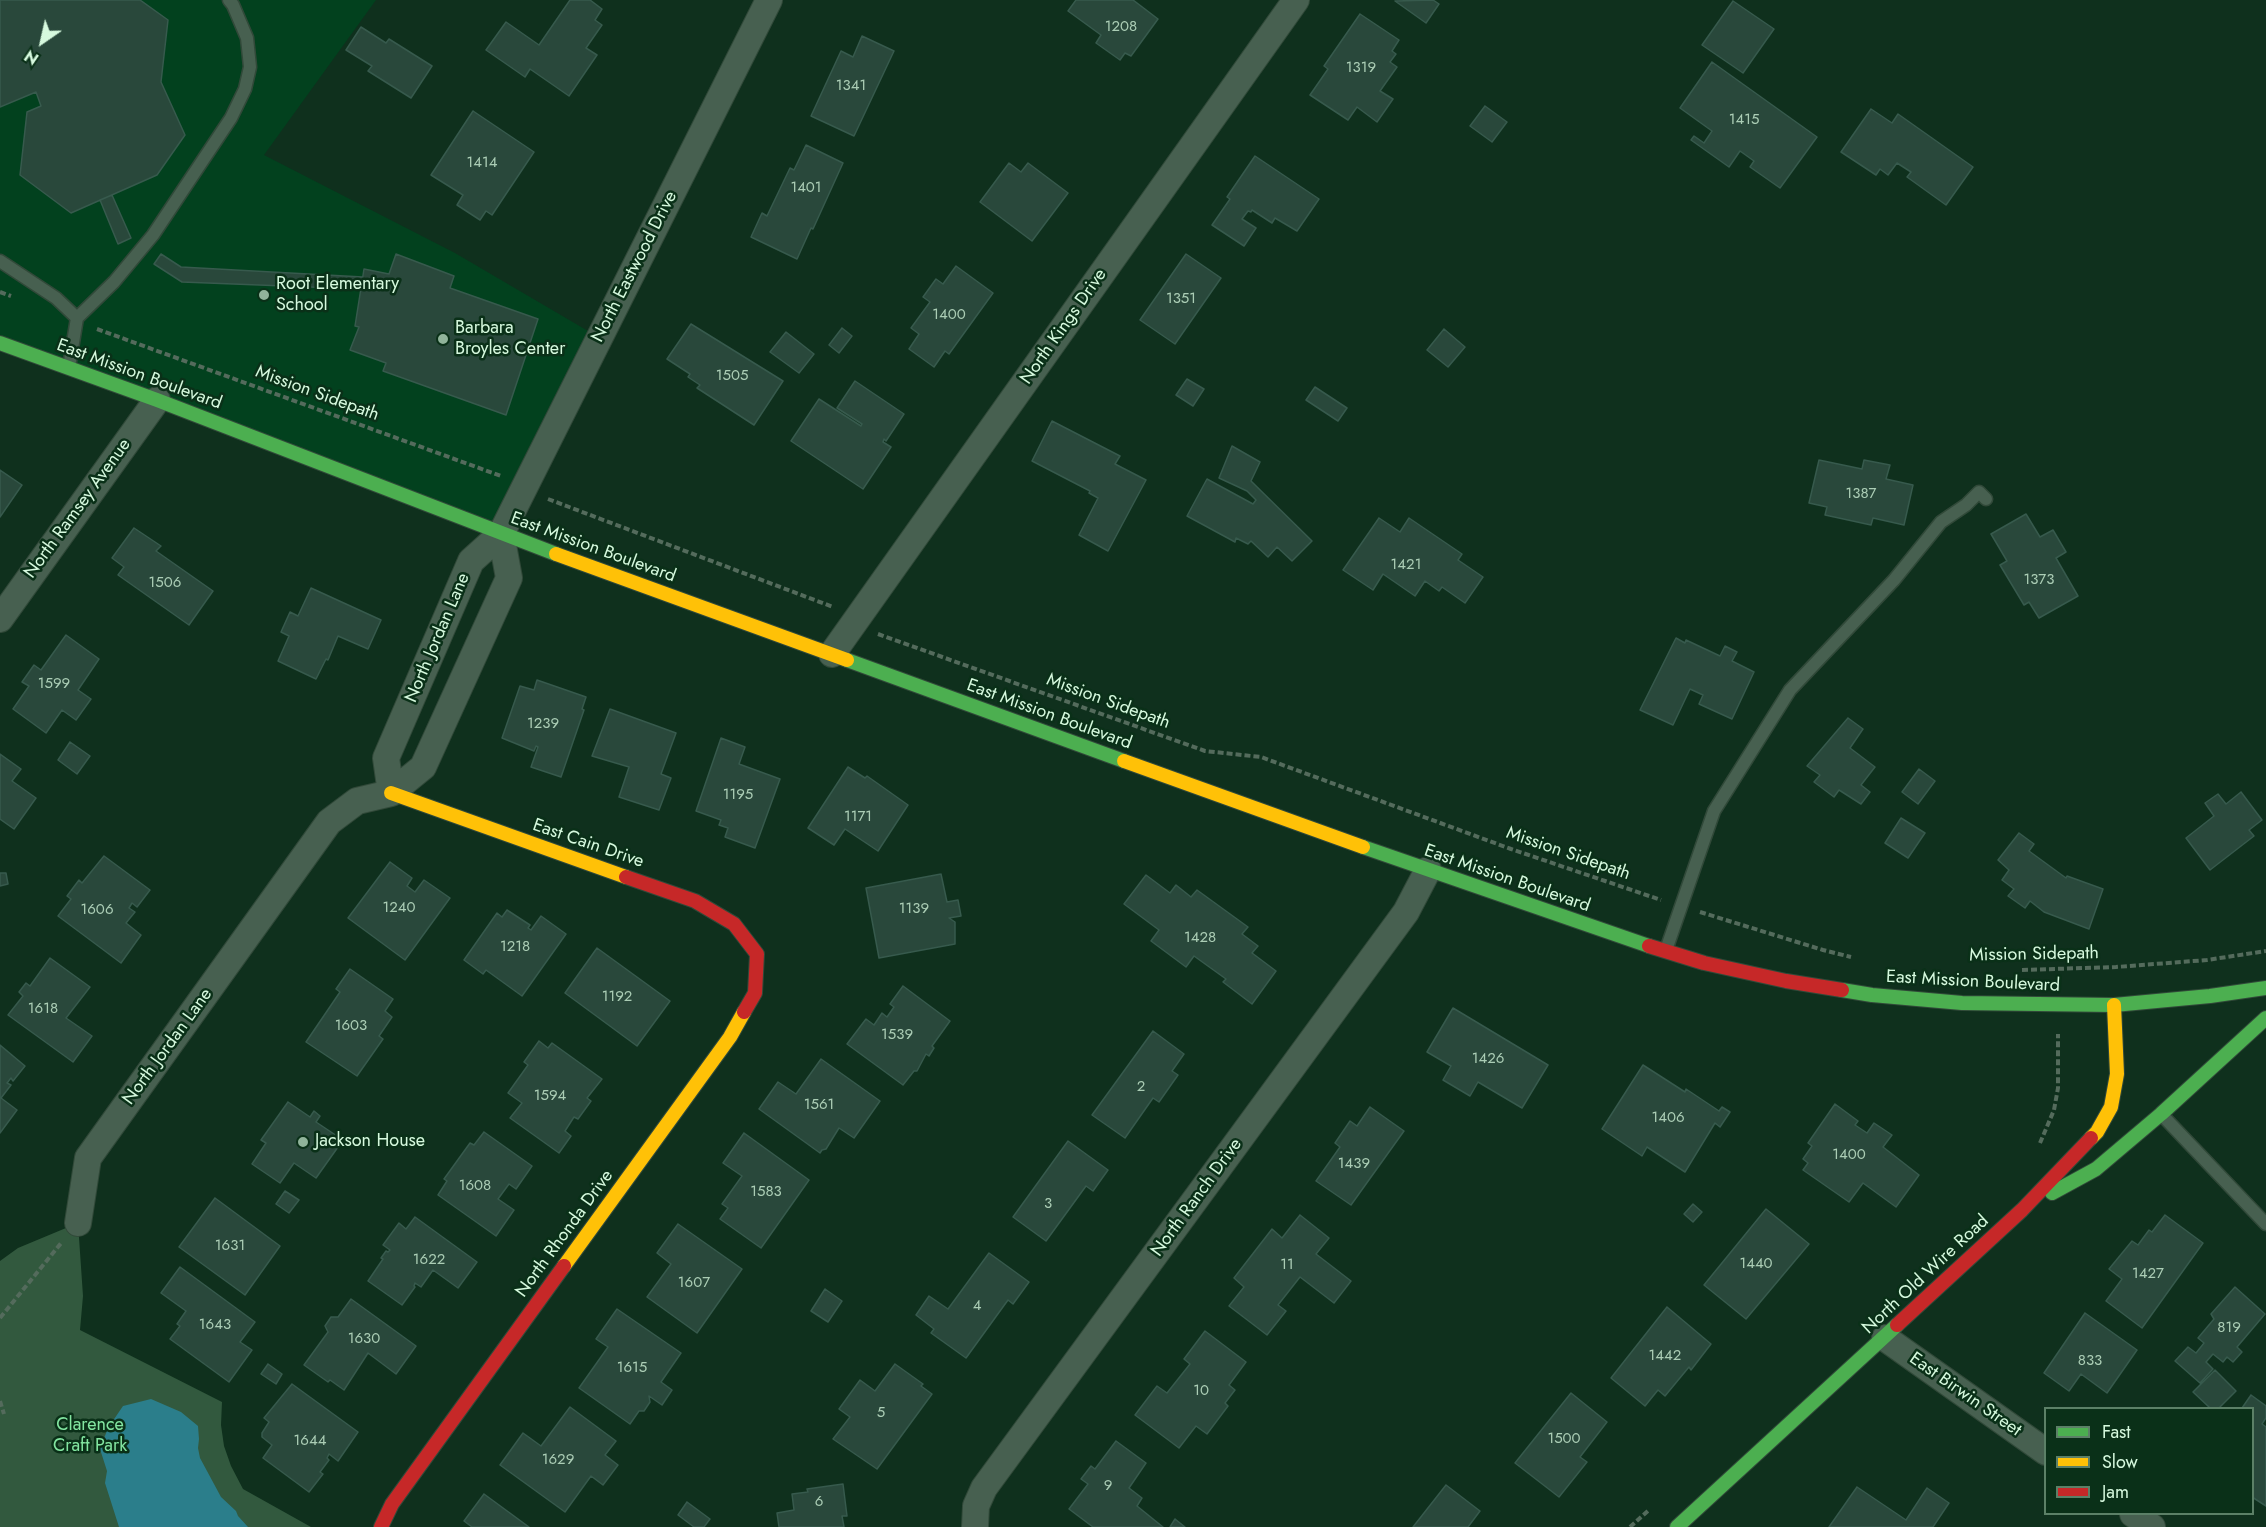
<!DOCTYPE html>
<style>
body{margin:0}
#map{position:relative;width:2266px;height:1527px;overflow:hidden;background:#0f301d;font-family:Jost,sans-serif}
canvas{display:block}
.legend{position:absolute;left:2044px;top:1407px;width:210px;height:108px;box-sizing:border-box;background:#0a3018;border:2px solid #5c8067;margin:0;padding:8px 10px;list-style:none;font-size:18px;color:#d6f9de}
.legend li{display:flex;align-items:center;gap:12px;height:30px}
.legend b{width:30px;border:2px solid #5c8067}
.north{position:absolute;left:12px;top:12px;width:60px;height:60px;-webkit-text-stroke:4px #0a3018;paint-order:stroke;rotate:214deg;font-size:16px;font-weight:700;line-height:24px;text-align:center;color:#d6f9de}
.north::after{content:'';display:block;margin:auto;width:21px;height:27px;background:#d6f9de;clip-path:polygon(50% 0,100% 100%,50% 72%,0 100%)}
</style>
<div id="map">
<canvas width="2266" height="1527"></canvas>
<ul class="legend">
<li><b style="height:8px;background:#4caf50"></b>Fast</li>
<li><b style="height:8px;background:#ffc107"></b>Slow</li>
<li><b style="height:8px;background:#c62828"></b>Jam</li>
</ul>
<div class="north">N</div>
</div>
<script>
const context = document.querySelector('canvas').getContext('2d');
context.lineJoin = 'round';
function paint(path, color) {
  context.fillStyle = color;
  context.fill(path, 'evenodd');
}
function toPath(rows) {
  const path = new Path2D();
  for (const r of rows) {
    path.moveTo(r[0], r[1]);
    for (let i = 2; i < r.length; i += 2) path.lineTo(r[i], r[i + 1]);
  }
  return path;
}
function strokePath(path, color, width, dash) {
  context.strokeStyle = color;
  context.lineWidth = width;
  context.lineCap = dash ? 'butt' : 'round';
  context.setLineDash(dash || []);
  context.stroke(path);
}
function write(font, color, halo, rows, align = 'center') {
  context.font = font + ' Jost,sans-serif';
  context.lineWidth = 5;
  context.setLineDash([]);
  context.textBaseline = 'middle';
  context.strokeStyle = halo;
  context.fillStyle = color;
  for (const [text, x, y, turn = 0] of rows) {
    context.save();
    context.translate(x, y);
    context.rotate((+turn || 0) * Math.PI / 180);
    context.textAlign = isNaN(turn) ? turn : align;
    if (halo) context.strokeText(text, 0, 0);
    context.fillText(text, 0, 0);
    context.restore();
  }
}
paint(toPath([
 [0,0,376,0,264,155,455,253,600,338,501,534,0,343]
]), '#02411e');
paint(toPath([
 [78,1223,83,1296,80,1330,222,1402,221,1425,224,1446,231,1466,243,1489,311,1527,0,1527,0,1261,18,1248]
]), '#32593e');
paint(toPath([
 [151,1399,181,1412,198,1426,199,1439,198,1448,200,1458,221,1497,236,1511,238,1516,248,1527,119,1527,105,1483,107,1471,100,1449,108,1428,123,1406]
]), '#2b7e8b');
const building = toPath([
 [0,0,140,0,168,20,161,82,185,135,157,175,71,213,20,175,27,112,41,106,36,92,0,107,0,0],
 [570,0,590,0,602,9,595,20,602,25,586,48,597,55,569,96,530,69,525,77,486,50,506,22,539,45,570,0],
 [1076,0,1133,0,1158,19,1131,56,1125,53,1120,60,1096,43,1101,35,1068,11,1076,0],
 [1433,0,1439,4,1426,23,1395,1,1433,0],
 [1733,1,1774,29,1743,73,1702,45,1733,1],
 [1360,14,1399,40,1392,51,1396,54,1390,62,1397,67,1380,91,1393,99,1377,122,1357,107,1348,120,1310,95,1328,69,1324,66,1360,14],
 [361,27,386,43,389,39,432,66,411,98,368,71,372,66,346,50,361,27],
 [862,36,894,51,854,136,811,116,841,51,853,57,862,36],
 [1712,62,1817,137,1780,188,1750,167,1754,161,1740,151,1729,167,1691,140,1694,136,1704,143,1712,131,1680,108,1712,62],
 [1485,106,1507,122,1492,142,1470,126,1485,106],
 [1871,109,1892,123,1898,114,1973,167,1946,205,1907,177,1911,172,1897,163,1888,175,1880,169,1876,175,1841,152,1871,109],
 [473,111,534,152,492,215,486,211,480,220,457,205,463,195,431,175,473,111],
 [806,145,843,163,813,229,811,228,797,259,751,237,762,213,767,216,790,168,794,170,806,145],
 [1255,156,1319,199,1297,231,1275,218,1272,223,1252,210,1251,212,1248,211,1242,219,1256,228,1244,246,1212,225,1230,199,1227,197,1255,156],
 [1009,163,1021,172,1028,163,1068,193,1032,241,980,202,1009,163],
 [112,195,131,238,118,244,100,200,112,195],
 [161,254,181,267,363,277,361,289,182,282,154,264,161,254],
 [396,254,454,276,450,288,538,319,506,415,383,371,386,363,350,350,359,327,355,326,364,269,389,274,396,254],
 [1186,254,1221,278,1175,344,1140,320,1186,254],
 [956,266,993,293,949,354,945,351,934,367,909,349,919,334,911,328,930,302,923,297,936,279,943,284,956,266],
 [691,324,783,381,754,425,697,388,700,385,688,377,690,374,667,359,691,324],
 [842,328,852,336,839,353,829,345,842,328],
 [1444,329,1465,347,1448,367,1427,350,1444,329],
 [786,332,814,354,799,373,770,352,786,332],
 [1187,379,1204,389,1193,406,1176,395,1187,379],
 [855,381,904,414,886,441,884,439,883,442,891,447,863,489,791,441,819,399,861,426,862,424,837,408,855,381],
 [1315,387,1347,408,1338,421,1306,400,1315,387],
 [1052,421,1120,456,1115,464,1146,480,1108,551,1079,535,1098,498,1089,493,1090,491,1032,461,1052,421],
 [1232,446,1260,462,1251,481,1312,541,1292,561,1277,547,1268,557,1251,541,1248,544,1236,538,1235,542,1187,516,1207,479,1253,504,1256,500,1247,491,1219,478,1232,446],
 [1819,460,1862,469,1864,460,1890,465,1886,479,1913,485,1904,525,1873,518,1871,525,1825,515,1827,507,1809,503,1819,460],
 [0,470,22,485,0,517,0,470],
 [2026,514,2040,537,2053,530,2066,552,2056,558,2078,596,2039,618,2029,602,2024,605,2000,565,2007,561,1991,534,2026,514],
 [1379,518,1400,532,1409,518,1462,554,1458,560,1483,577,1465,603,1442,587,1439,591,1425,581,1415,596,1383,574,1373,590,1343,570,1379,518],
 [134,528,161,546,156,551,213,591,189,625,118,575,124,567,112,558,134,528],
 [311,588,381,620,368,649,338,636,328,660,326,659,316,679,278,661,289,636,281,632,290,612,298,616,311,588],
 [66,635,99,659,78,690,91,699,76,720,62,710,46,733,13,709,29,686,22,682,34,665,41,670,66,635],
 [1676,638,1685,643,1686,640,1720,656,1725,646,1737,652,1732,661,1754,672,1732,719,1699,704,1703,695,1690,689,1673,725,1640,710,1676,638],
 [537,680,586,697,582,709,584,710,561,777,531,767,538,747,536,746,534,751,502,738,520,686,534,690,537,680],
 [610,709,676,733,661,774,671,778,659,810,619,797,629,767,592,756,610,709],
 [1848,718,1863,729,1850,748,1875,767,1861,785,1870,792,1861,804,1839,790,1834,797,1814,782,1820,775,1807,766,1848,718],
 [721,738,745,747,739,764,780,779,755,848,725,837,728,828,719,825,721,820,696,811,721,738],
 [70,742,90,756,77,774,58,760,70,742],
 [0,754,21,769,12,781,36,798,14,829,0,819,0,754],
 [848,767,865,778,867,776,908,805,878,851,845,829,834,845,808,828,848,767],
 [1919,769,1935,781,1918,804,1902,792,1919,769],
 [2241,792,2262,820,2249,830,2254,836,2210,870,2186,838,2214,816,2205,803,2218,794,2226,804,2241,792],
 [1901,818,1925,833,1908,858,1885,843,1901,818],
 [2019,833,2034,844,2029,851,2066,878,2067,876,2103,889,2089,929,2044,912,2030,901,2025,908,2008,896,2014,889,2002,880,2009,870,1998,860,2019,833],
 [104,856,150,890,137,907,132,903,129,908,135,912,126,923,141,935,121,963,58,916,71,899,67,896,79,880,82,883,104,856],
 [390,862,412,878,407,886,415,892,424,880,450,898,405,960,348,918,390,862],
 [0,873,6,873,8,884,0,886,0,873],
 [941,874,947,902,958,900,961,916,949,918,955,922,955,944,879,958,866,888,941,874],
 [1146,875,1170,893,1176,885,1191,897,1197,890,1248,927,1242,934,1258,946,1252,953,1276,971,1252,1004,1223,982,1226,979,1194,956,1186,967,1151,941,1159,930,1124,904,1146,875],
 [507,910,530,925,528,928,531,930,541,916,566,934,522,996,486,970,483,974,464,960,497,913,502,917,507,910],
 [597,948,670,1001,637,1046,565,993,597,948],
 [50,958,90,987,66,1018,92,1036,73,1062,8,1015,23,996,19,992,26,983,30,986,50,958],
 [350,969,393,999,385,1011,392,1017,379,1036,383,1039,357,1076,306,1042,340,992,336,989,350,969],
 [903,986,950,1021,932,1046,934,1048,929,1056,926,1054,917,1071,914,1071,903,1085,847,1044,866,1019,874,1025,882,1013,887,1017,894,1007,890,1004,903,986],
 [1453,1008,1548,1065,1522,1108,1478,1082,1470,1096,1443,1080,1451,1066,1427,1052,1453,1008],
 [1153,1031,1184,1054,1172,1071,1178,1075,1159,1102,1153,1098,1125,1138,1092,1115,1153,1031],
 [539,1041,548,1048,552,1043,602,1079,587,1098,591,1101,578,1119,574,1117,565,1131,571,1136,559,1153,510,1118,522,1103,508,1093,528,1065,524,1062,539,1041],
 [0,1045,25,1066,13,1081,11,1078,7,1083,11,1085,1,1098,17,1110,0,1133,0,1045],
 [821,1059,880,1101,854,1138,839,1128,826,1149,822,1150,820,1153,759,1109,778,1082,796,1094,821,1059],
 [1643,1065,1685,1092,1686,1089,1719,1111,1722,1107,1730,1112,1720,1127,1715,1123,1685,1172,1647,1147,1642,1156,1602,1129,1643,1065],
 [288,1102,310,1117,314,1111,320,1116,316,1122,343,1140,316,1178,294,1163,280,1183,252,1164,266,1143,261,1140,288,1102],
 [1835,1104,1858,1121,1855,1125,1867,1133,1874,1123,1892,1135,1883,1147,1919,1175,1896,1207,1863,1183,1849,1202,1803,1170,1808,1163,1803,1159,1812,1146,1808,1143,1835,1104],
 [1370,1107,1404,1131,1351,1205,1316,1181,1340,1147,1335,1143,1350,1121,1357,1126,1370,1107],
 [484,1132,532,1166,516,1189,509,1184,498,1199,514,1210,496,1236,438,1195,447,1181,444,1179,470,1143,474,1145,484,1132],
 [744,1133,809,1180,761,1248,720,1219,728,1208,722,1204,742,1176,723,1163,744,1133],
 [1068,1141,1108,1170,1093,1191,1086,1186,1046,1241,1013,1217,1068,1141],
 [285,1191,299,1200,289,1213,276,1204,285,1191],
 [215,1198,280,1246,245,1295,179,1247,215,1198],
 [1693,1204,1702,1212,1693,1222,1684,1214,1693,1204],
 [1766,1209,1809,1244,1746,1319,1704,1285,1766,1209],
 [1300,1215,1329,1238,1316,1254,1351,1281,1334,1303,1300,1277,1278,1305,1286,1311,1267,1335,1229,1306,1244,1287,1234,1278,1272,1229,1282,1238,1300,1215],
 [2165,1215,2203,1243,2142,1328,2106,1301,2122,1279,2109,1269,2132,1241,2138,1245,2149,1230,2152,1232,2165,1215],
 [415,1217,477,1262,458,1288,433,1270,421,1287,415,1283,414,1286,415,1287,402,1305,368,1281,383,1259,381,1258,386,1251,388,1252,390,1250,383,1245,399,1223,406,1229,415,1217],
 [678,1224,742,1269,697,1333,647,1297,671,1264,657,1253,678,1224],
 [989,1253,1029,1282,1013,1304,1008,1300,966,1358,931,1333,934,1329,916,1315,929,1296,948,1309,989,1253],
 [180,1267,255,1322,240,1342,252,1350,229,1382,170,1339,180,1326,177,1324,186,1311,161,1293,180,1267],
 [2235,1287,2265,1314,2237,1347,2242,1352,2233,1362,2227,1357,2223,1362,2213,1354,2206,1362,2213,1369,2200,1383,2175,1361,2188,1347,2196,1353,2204,1343,2198,1338,2214,1319,2211,1314,2235,1287],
 [825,1289,842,1301,828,1322,811,1311,825,1289],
 [351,1299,416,1346,396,1374,368,1353,344,1390,330,1380,328,1382,304,1365,328,1332,325,1326,331,1317,338,1317,351,1299],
 [1667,1307,1711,1344,1691,1370,1689,1367,1665,1396,1658,1390,1645,1406,1611,1378,1667,1307],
 [617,1309,681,1353,661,1382,672,1390,662,1405,649,1396,650,1402,644,1411,639,1411,630,1424,579,1388,608,1347,596,1339,617,1309],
 [2085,1313,2137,1350,2107,1393,2081,1374,2069,1391,2044,1373,2085,1313],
 [1205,1331,1246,1362,1229,1385,1235,1390,1225,1403,1228,1406,1207,1434,1196,1426,1179,1448,1135,1415,1157,1386,1167,1393,1190,1364,1184,1359,1205,1331],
 [268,1364,282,1374,276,1384,261,1374,268,1364],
 [895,1364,923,1384,921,1386,932,1394,877,1469,833,1439,850,1417,839,1409,860,1380,875,1391,895,1364],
 [2215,1370,2236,1391,2219,1408,2210,1408,2193,1392,2215,1370],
 [292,1384,358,1432,338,1461,329,1454,327,1458,329,1460,320,1472,323,1474,309,1492,263,1458,272,1445,262,1437,262,1433,269,1422,264,1418,292,1384],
 [1571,1393,1607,1422,1580,1457,1587,1462,1559,1497,1515,1463,1571,1393],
 [2251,1395,2266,1406,2266,1418,2262,1424,2266,1427,2266,1506,2252,1497,2252,1408,2242,1408,2251,1395],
 [570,1407,616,1441,605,1455,618,1465,603,1485,591,1476,565,1512,500,1465,523,1433,541,1446,570,1407],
 [1116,1441,1146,1463,1129,1488,1142,1498,1137,1506,1163,1527,1093,1527,1069,1509,1088,1484,1081,1479,1091,1466,1095,1469,1116,1441],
 [843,1484,847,1516,842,1516,844,1527,779,1527,777,1513,794,1510,792,1494,808,1492,807,1489,843,1484],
 [1446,1485,1480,1511,1468,1527,1413,1527,1446,1485],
 [1857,1487,1906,1520,1927,1488,1949,1503,1933,1527,1829,1527,1857,1487],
 [484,1494,529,1527,472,1527,464,1521,484,1494],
 [687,1502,710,1519,704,1527,694,1527,678,1515,687,1502],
 [1175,1519,1185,1527,1170,1527,1175,1519]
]);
paint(building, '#29483b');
strokePath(building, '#375a4d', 1.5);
const lane = toPath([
 [0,261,56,298,77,318,69,367],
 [77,318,114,282,153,235,231,118,245,89,250,67,247,38,233,5,229,0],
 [1666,950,1714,811,1790,690,1894,580,1941,522,1966,505,1979,492,1986,499],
 [2162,1115,2266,1224]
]);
const street = toPath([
 [0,619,157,400],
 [832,654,1296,0],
 [391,793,386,758,471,561,501,534,769,0],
 [78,1223,88,1158,329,822,357,801,391,793,423,767,509,578,501,534],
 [1885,1338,2046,1452],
 [2133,1514,2152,1527],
 [975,1527,976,1506,984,1488,1406,912,1428,870]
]);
const fast = toPath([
 [0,343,157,400,556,554],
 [847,660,1124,761],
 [1363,847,1649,946],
 [1842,990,1872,995,1962,1003,2114,1005,2210,996,2266,988],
 [2052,1193,2096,1169,2161,1114,2266,1018],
 [1677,1527,1897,1325]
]);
const slow = toPath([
 [556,554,847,660],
 [1124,761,1363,847],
 [391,793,626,877],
 [2091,1138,2097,1132,2111,1107,2117,1074,2114,1005],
 [564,1266,730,1037,744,1012]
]);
const jam = toPath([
 [626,877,695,901,734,924,757,954,755,993,744,1012],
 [1649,946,1704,963,1786,981,1842,990],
 [1897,1325,2022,1210,2091,1138],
 [381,1527,392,1504,564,1266]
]);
strokePath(lane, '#314939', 15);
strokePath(street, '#314939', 28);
strokePath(fast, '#314939', 16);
strokePath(slow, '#314939', 16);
strokePath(jam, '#314939', 16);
strokePath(toPath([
 [0,292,11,296],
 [97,329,501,476],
 [548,499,833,607],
 [878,634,1205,751,1261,757,1511,849,1661,900],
 [1700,912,1823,950,1851,957],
 [2022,970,2116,967,2207,960,2266,951],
 [2040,1143,2054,1110,2058,1088,2058,1034],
 [0,1318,62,1242],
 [0,1401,4,1414],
 [1630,1527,1650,1509]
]), '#546b5c', 4, [6, 3]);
strokePath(lane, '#476050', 12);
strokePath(street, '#476050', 26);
strokePath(fast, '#4caf50', 14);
strokePath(slow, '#ffc107', 14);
strokePath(jam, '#c62828', 14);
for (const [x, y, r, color] of [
 [264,295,6,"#90b39a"],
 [443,339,6,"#90b39a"],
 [303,1142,6,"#90b39a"]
]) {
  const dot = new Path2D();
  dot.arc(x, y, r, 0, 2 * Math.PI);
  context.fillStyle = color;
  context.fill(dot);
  strokePath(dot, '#0a3018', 2);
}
write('15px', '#abcdb5', null, [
 ["1208",1121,27],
 ["1319",1361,68],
 ["1341",851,86],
 ["1415",1744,120],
 ["1414",482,163],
 ["1401",806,188],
 ["1351",1181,299],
 ["1400",949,315],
 ["1505",732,376],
 ["1387",1861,494],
 ["1421",1406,565],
 ["1373",2039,580],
 ["1506",165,583],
 ["1599",54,684],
 ["1239",543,724],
 ["1195",738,795],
 ["1171",858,817],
 ["1240",399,908],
 ["1139",914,909],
 ["1606",97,910],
 ["1428",1200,938],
 ["1218",515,947],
 ["1192",617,997],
 ["1618",43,1009],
 ["1603",351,1026],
 ["1539",897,1035],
 ["1426",1488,1059],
 ["2",1141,1087],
 ["1594",550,1096],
 ["1561",819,1105],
 ["1406",1668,1118],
 ["1400",1849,1155],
 ["1439",1354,1164],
 ["1608",475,1186],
 ["1583",766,1192],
 ["3",1048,1204],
 ["1631",230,1246],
 ["1622",429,1260],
 ["1440",1756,1264],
 ["11",1287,1265],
 ["1427",2148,1274],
 ["1607",694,1283],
 ["4",977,1306],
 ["1643",215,1325],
 ["819",2229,1328],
 ["1630",364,1339],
 ["1442",1665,1356],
 ["833",2090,1361],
 ["1615",632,1368],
 ["10",1201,1391],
 ["5",881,1413],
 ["1500",1564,1439],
 ["1644",310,1441],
 ["1629",558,1460],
 ["9",1108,1486],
 ["6",819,1502]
]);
write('18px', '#d6f9de', '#0a3018', [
 ["North Eastwood Drive",635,267,-63],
 ["North Kings Drive",1064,327,-55],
 ["East Mission Boulevard",139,375,20],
 ["Mission Sidepath",317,394,20],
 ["North Ramsey Avenue",78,509,-54],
 ["East Mission Boulevard",593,548,20],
 ["North Jordan Lane",438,638,-67],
 ["Mission Sidepath",1108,702,20],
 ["East Mission Boulevard",1049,715,20],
 ["East Cain Drive",588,844,19],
 ["Mission Sidepath",1568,854,19],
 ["East Mission Boulevard",1507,879,19],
 ["Mission Sidepath",2034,955,-1],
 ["East Mission Boulevard",1973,982,3],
 ["North Jordan Lane",168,1047,-54],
 ["North Ranch Drive",1197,1198,-54],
 ["North Rhonda Drive",565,1234,-54],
 ["North Old Wire Road",1926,1275,-43],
 ["East Birwin Street",1965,1395,35]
]);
write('18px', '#d6f9de', '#0a3018', [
 ["Root Elementary",276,285],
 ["School",276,306],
 ["Barbara",455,329],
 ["Broyles Center",455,350],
 ["Jackson House",315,1142]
], 'left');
write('18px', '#83e6a1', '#0a3018', [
 ["Clarence",90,1426],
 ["Craft Park",90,1447]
]);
</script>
